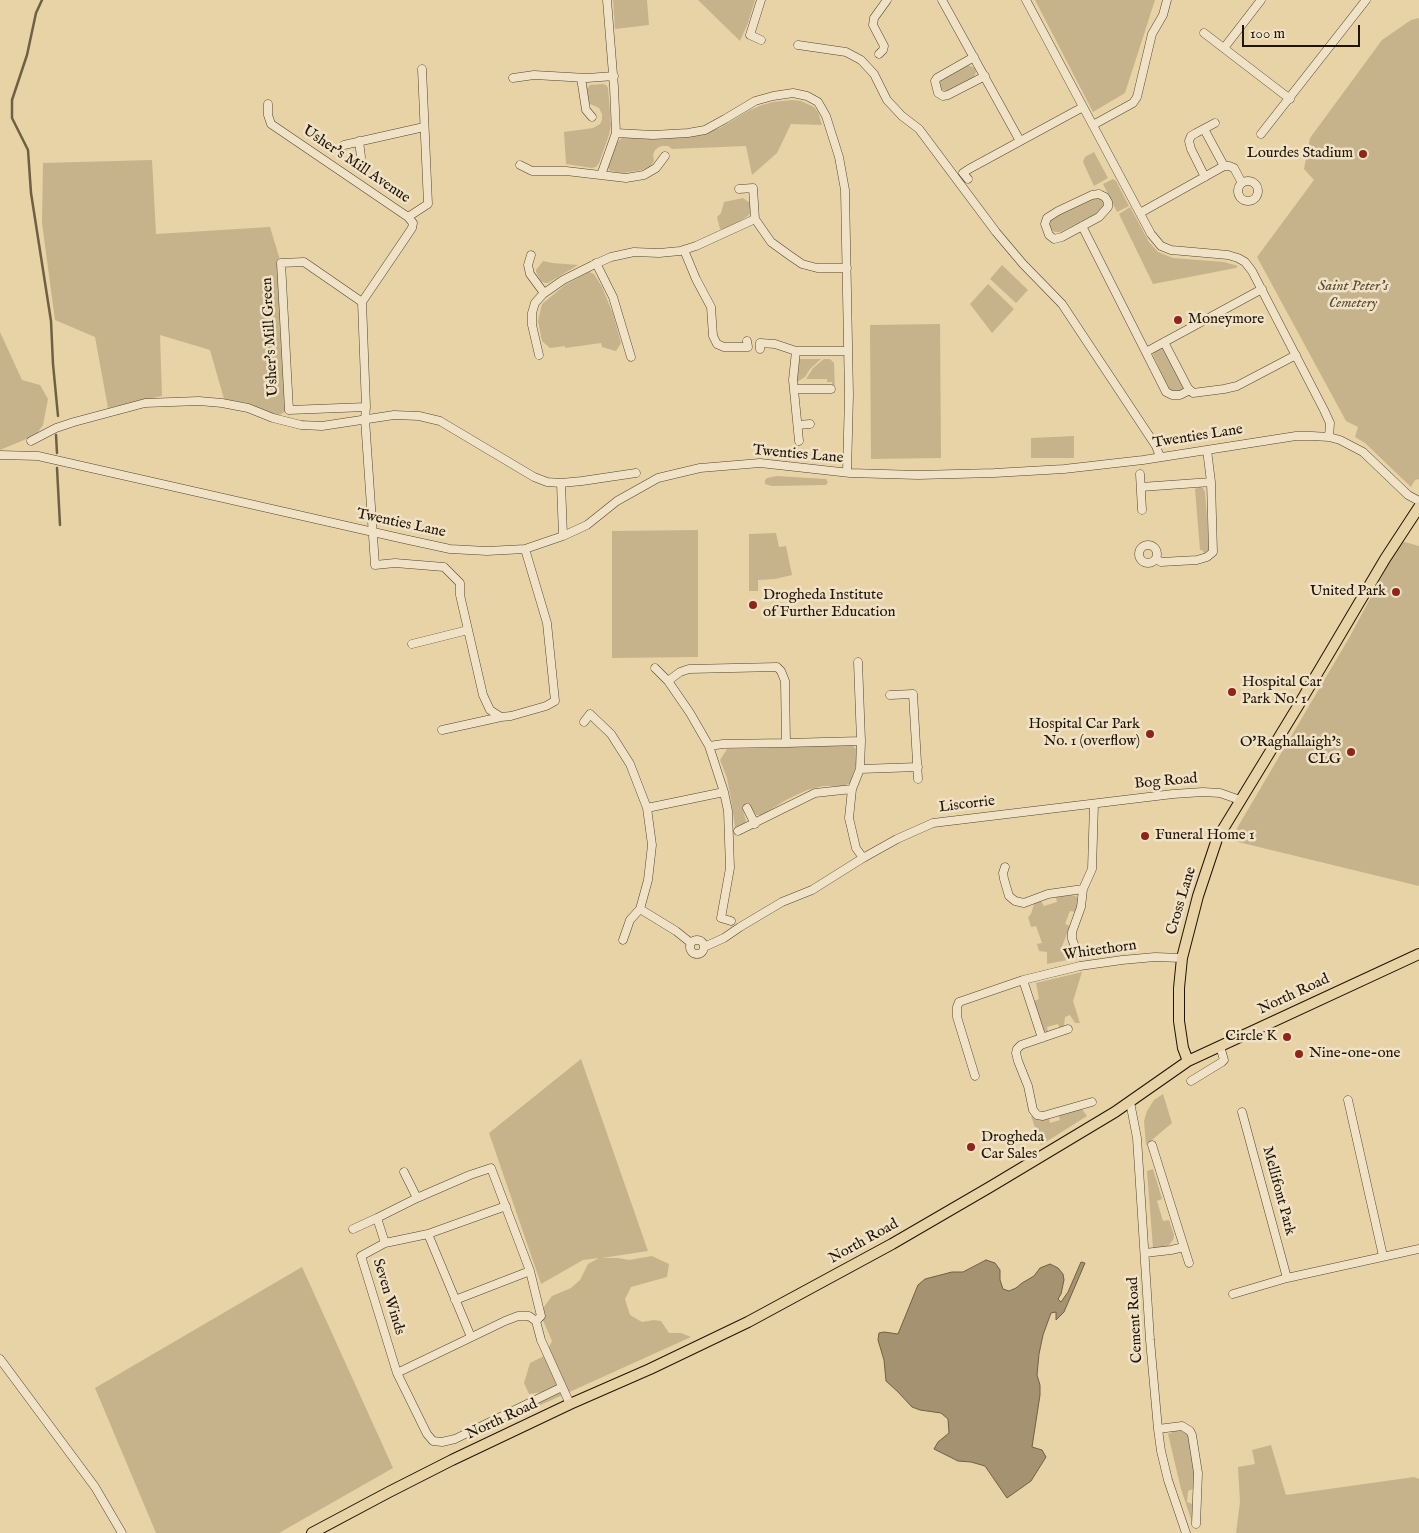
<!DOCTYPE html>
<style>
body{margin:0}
#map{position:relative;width:1419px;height:1533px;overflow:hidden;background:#e8d3a7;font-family:"IM FELL English",serif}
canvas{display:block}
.scale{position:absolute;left:1242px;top:25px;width:118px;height:22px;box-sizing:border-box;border:2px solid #201404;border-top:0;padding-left:6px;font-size:15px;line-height:18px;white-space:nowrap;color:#201404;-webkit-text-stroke:4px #f0e2c6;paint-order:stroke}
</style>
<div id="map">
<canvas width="1419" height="1533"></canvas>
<div class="scale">100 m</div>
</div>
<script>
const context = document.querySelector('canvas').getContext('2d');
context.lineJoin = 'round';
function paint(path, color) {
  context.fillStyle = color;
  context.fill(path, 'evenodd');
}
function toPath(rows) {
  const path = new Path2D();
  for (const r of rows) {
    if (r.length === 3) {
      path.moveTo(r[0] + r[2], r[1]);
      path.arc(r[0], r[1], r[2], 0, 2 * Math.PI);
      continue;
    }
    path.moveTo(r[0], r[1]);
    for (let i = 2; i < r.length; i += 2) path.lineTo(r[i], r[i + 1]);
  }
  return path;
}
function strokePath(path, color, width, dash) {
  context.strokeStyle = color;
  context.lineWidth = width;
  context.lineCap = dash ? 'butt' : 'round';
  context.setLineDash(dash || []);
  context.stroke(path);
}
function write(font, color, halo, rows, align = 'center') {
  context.font = font + ' "IM FELL English",serif';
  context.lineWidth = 5;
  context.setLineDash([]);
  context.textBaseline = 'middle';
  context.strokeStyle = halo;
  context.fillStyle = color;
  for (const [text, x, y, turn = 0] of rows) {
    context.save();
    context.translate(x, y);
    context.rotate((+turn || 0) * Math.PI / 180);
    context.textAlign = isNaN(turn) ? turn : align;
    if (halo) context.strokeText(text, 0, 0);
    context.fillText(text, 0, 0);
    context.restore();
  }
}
paint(toPath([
 [613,0,647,0,649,25,615,29],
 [698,0,755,0,748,23,740,41],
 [1035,0,1155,0,1125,93,1093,112],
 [1419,18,1419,479,1415,480,1411,487,1365,443,1355,437,1358,427,1346,421,1257,257,1314,180,1304,169,1310,138,1382,40,1411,20],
 [968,65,975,68,976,72,974,77,947,91,942,90,939,85,941,79],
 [603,84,606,85,608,88,611,125,609,135,599,163,596,167,592,168,566,164,564,132,593,128,600,124,602,120,602,114,599,108,588,103,585,90,590,85],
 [792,100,801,101,814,107,818,112,822,125,791,124,777,153,752,175,746,146,672,149,668,146,662,146,659,147,655,150,653,155,654,161,650,167,642,170,623,173,610,171,608,168,608,164,616,143,622,138,690,137,720,128,750,110,762,105,773,102],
 [1094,152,1108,178,1094,186,1083,162,1085,157],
 [152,160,156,234,270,227,281,263,289,410,273,418,247,403,224,399,210,350,160,335,162,396,108,408,95,337,55,320,42,223,43,163],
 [1113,179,1116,181,1129,206,1117,212,1103,184],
 [743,198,750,203,750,213,748,216,726,229,720,229,717,217,721,213,724,202],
 [1093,198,1100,198,1103,200,1103,208,1100,212,1060,232,1055,232,1050,229,1049,225,1051,220,1054,217],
 [1130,207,1149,242,1158,252,1173,258,1224,262,1238,266,1236,268,1153,284,1119,214],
 [543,261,552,263,578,265,548,283,545,283,541,281,536,272,536,270],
 [1002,265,1028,290,1016,303,990,279],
 [589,272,594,274,602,287,613,314,621,343,616,351,602,347,601,343,565,348,565,346,550,348,542,341,538,321,542,304,565,285],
 [988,284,1014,309,992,333,970,304],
 [940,324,941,458,871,459,870,325],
 [0,332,22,380,40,385,48,399,43,425,36,435,0,450],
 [1157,349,1162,349,1165,351,1183,384,1183,389,1181,391,1178,393,1171,391,1168,387,1154,357,1153,354],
 [798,359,821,359,810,369,805,377,797,382],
 [824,359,830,359,834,363,835,393,833,393,832,382,827,382,827,379,806,379,813,368],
 [1074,436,1074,458,1031,458,1031,438],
 [777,476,826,479,828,482,826,485,772,486,765,484,765,480,767,478],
 [1199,487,1203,488,1205,492,1209,546,1208,550,1204,553,1202,550,1200,550,1195,489],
 [698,530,698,657,612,658,612,531],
 [776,533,779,547,786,546,792,575,775,579,758,580,758,591,749,591,749,534],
 [1401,541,1419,546,1419,886,1230,840,1349,638],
 [852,745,856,749,857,762,850,783,844,786,823,786,807,790,786,800,762,815,756,815,750,806,743,809,746,822,740,826,735,827,732,805,727,778,720,760,727,749],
 [1071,895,1076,896,1079,901,1075,912,1070,911,1065,924,1070,926,1061,949,1078,954,1078,958,1047,964,1047,952,1039,951,1037,944,1042,943,1036,926,1031,927,1028,917,1031,914,1034,904,1036,902,1041,901,1044,906,1057,902,1056,897],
 [1082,972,1073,1001,1080,1023,1075,1023,1070,1015,1065,1017,1064,1026,1060,1029,1058,1024,1047,1027,1048,1032,1042,1031,1034,1001,1039,999,1036,983],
 [581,1059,648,1251,602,1258,618,1258,629,1260,652,1256,669,1264,667,1277,631,1287,625,1299,630,1315,642,1322,654,1320,661,1321,669,1333,681,1333,691,1337,492,1427,507,1411,534,1400,543,1392,529,1394,524,1383,530,1363,544,1356,552,1341,541,1316,544,1307,552,1296,571,1288,580,1280,588,1264,599,1258,583,1260,541,1284,489,1133],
 [1163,1094,1172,1123,1146,1145,1144,1121,1147,1111,1154,1100],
 [1082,1109,1087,1116,1041,1145,1031,1116,1039,1119,1049,1118,1050,1123,1060,1120,1058,1114],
 [1153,1169,1162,1199,1157,1201,1163,1221,1169,1220,1174,1235,1173,1240,1169,1245,1165,1248,1153,1248,1147,1171],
 [302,1267,393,1468,279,1533,156,1533,95,1388],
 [1183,1430,1186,1431,1189,1436,1195,1478,1195,1486,1193,1489,1188,1491,1187,1502,1192,1504,1195,1509,1193,1525,1181,1489,1168,1434,1174,1431],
 [1271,1445,1286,1495,1414,1477,1419,1479,1419,1533,1236,1533,1240,1502,1238,1467,1255,1464,1252,1450]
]), '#c6b38b');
const water = toPath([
 [986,1260,995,1263,1000,1270,1000,1280,1003,1289,1009,1291,1016,1288,1022,1283,1034,1276,1040,1268,1050,1264,1058,1268,1063,1274,1064,1280,1061,1294,1058,1299,1061,1302,1068,1292,1081,1262,1085,1263,1064,1312,1056,1320,1056,1312,1051,1313,1043,1335,1039,1354,1037,1375,1040,1385,1040,1395,1032,1447,1042,1450,1046,1457,1031,1481,1007,1498,985,1466,971,1462,958,1461,934,1449,938,1442,949,1433,948,1419,941,1413,920,1410,912,1407,898,1392,886,1381,884,1360,878,1340,879,1333,884,1332,898,1334,918,1285,925,1279,952,1272,963,1272,986,1260]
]);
paint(water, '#a49270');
strokePath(water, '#6f6045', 1);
strokePath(toPath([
 [42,0,36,13,27,55,12,100,12,118,28,150,31,193,51,321,53,364,58,416],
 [56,435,57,453],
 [57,468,60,525]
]), '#6f6045', 2.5);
const minor = toPath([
 [761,0,750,35,761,40],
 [942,0,1020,141],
 [1026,0,1151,234,1161,246,1171,250,1228,255,1238,258,1245,262,1252,271,1324,410,1330,423,1329,437],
 [1204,33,1290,99],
 [798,45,846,52,861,60,874,74,887,100,902,116,919,129,996,232,1023,264,1062,304,1156,446,1160,457],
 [1224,48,1261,0],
 [879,54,883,50,884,46,873,25,874,18,887,0],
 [974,57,937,78,935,81,938,93,943,96,948,95,985,76],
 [513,78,534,75,587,78,614,76],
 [581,78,586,110,592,117],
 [268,104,268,115,271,124,408,217,413,223,412,228,404,240,362,302],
 [1093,125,1133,103,1137,97,1152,34,1163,15,1167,0],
 [1204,129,1224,166],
 [616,133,653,135,688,133,705,130,725,119,755,101,773,96,793,93,807,96,818,102,826,116,839,157,845,190,849,395,847,472],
 [1261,134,1366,0],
 [359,141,361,157],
 [344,145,424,127],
 [520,165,532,171,566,171,626,178,644,175,656,168,665,156],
 [601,175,616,133,614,87,607,0],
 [1205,177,1191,149,1189,141,1191,136,1196,133,1215,123],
 [968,179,963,173,969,169,1083,107],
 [1248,191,10],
 [739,189,753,188,755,219,771,242,789,255,802,264,817,268,847,268],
 [1099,194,1105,197,1108,202,1108,207,1099,217,1062,237,1054,239,1049,235,1045,224,1047,218,1058,211,1092,195,1099,194],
 [1140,213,1224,166,1229,166,1234,168,1242,183],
 [408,217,428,204,422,69],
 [1082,226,1166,392,1172,395,1180,395,1190,390],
 [684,250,696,279,711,307,713,336,717,344,724,347,748,347,747,341],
 [531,255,528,265,530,274,544,293],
 [596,263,613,297,631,357],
 [1164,342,1188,388,1193,393,1224,389,1237,386,1296,355],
 [760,349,760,343,775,344,796,351,848,351],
 [796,351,793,380,799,441],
 [1146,352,1262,289],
 [539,355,532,325,532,313,535,303,543,294,563,280,593,265,611,257,634,252,659,253,680,251,696,246,755,219],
 [794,389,831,389],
 [366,407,289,410,281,263,304,262,362,302,366,407,365,419,375,565,395,563,444,567,460,583,460,595,483,695,490,710,501,717,511,716,546,706,555,701,547,623,525,549],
 [798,425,810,424],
 [31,441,56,428,74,422,145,403,199,401,222,403,248,408,273,418,301,425,322,426,394,415,419,416,440,421,534,477,547,482,561,483,582,481,636,473],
 [0,455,38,456,404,539,450,549,487,551,525,549,563,536,587,525,617,501,658,478,700,468,760,463,850,473,918,475,994,473,1064,469,1143,460,1296,436,1312,436,1329,437,1340,440,1363,452,1408,495,1419,501],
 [1140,474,1142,510],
 [561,483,563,536],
 [1141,487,1211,482],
 [1148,554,9],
 [1156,559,1161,562,1197,560,1207,557,1213,552,1211,482,1207,450],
 [412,644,468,630],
 [858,662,861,741,860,769,852,789,849,818,856,848,863,858,897,839,933,823,1173,794,1203,792,1220,793,1240,800],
 [655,668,668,681,690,713,709,746,723,744,786,743],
 [668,681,680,672,689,669,777,667,781,671,785,681,786,743,861,741],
 [890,695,913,694,918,779],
 [584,722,590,714,611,734,630,764,647,808,724,792,709,746],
 [442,730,501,717],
 [860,769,918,767],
 [724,792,728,811,730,868,721,918,731,921],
 [747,808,755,824],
 [738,831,815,793,852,789],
 [1005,867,1003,873,1004,879,1009,896,1015,901,1024,903,1048,894,1083,889,1092,869,1094,804],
 [640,909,676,931,691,943],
 [623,940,630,920,640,909,648,880,652,845,647,808],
 [697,947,7],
 [1074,944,1072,939,1072,932,1081,907,1083,889],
 [704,947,724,938,740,927,782,902,812,890,863,858],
 [1023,980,1042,1038],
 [1068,1029,1021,1045,1017,1049,1016,1053,1018,1061,1028,1086,1033,1110,1037,1115,1043,1116,1092,1102],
 [975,1076,957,1017,957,1007,959,1002,1023,980,1080,966,1122,960,1155,957,1182,958],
 [1191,1081,1222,1062,1224,1060,1220,1046],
 [1348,1100,1383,1256],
 [1130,1102,1137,1138,1150,1340,1158,1429,1161,1451,1168,1480,1186,1533],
 [1242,1112,1287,1278],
 [1152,1145,1189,1263],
 [404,1172,417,1198,470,1175,491,1168,530,1271],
 [377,1218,417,1198],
 [353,1229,377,1218,385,1243],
 [428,1234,506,1206],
 [1145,1253,1171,1250,1184,1247],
 [1233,1294,1287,1278,1419,1249],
 [455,1300,530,1271,541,1316,536,1321],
 [471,1337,428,1234,385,1243,361,1256,397,1373,427,1434,433,1441,442,1442,455,1439,562,1387],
 [0,1359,95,1487,122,1533],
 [397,1373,505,1321,518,1316,529,1316,536,1321,541,1340,570,1404],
 [1158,1429,1182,1426,1190,1431,1192,1435,1198,1473,1196,1524]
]);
const major = toPath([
 [1188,1061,1183,1048,1179,1021,1179,988,1182,958,1198,896,1217,839,1298,706,1385,559,1419,507],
 [312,1533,389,1492,452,1460,570,1404,650,1369,748,1322,892,1244,990,1187,1115,1112,1188,1061,1419,954]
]);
strokePath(minor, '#52442d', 9);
strokePath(major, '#201404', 12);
strokePath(minor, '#f0e2c6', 8);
strokePath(major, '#e8d3a7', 10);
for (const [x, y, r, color] of [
 [1363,154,5,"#8f2418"],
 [1178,320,5,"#8f2418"],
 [1396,592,5,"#8f2418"],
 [753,605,5,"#8f2418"],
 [1232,692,5,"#8f2418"],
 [1150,734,5,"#8f2418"],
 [1351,752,5,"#8f2418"],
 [1145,836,5,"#8f2418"],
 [1287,1037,5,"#8f2418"],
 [1299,1054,5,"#8f2418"],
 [971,1147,5,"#8f2418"]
]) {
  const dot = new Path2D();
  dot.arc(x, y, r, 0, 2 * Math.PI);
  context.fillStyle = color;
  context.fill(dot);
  strokePath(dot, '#f0e2c6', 2);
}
write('15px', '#201404', '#f0e2c6', [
 ["Lourdes Stadium",1353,154,"right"],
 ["Moneymore",1188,320],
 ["United Park",1386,592,"right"],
 ["Drogheda Institute",763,596],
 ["of Further Education",763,613],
 ["Hospital Car",1242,683],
 ["Park No. 1",1242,700],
 ["Hospital Car Park",1140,725,"right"],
 ["No. 1 (overflow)",1140,742,"right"],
 ["O'Raghallaigh's",1341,743,"right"],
 ["CLG",1341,760,"right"],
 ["Funeral Home 1",1155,836],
 ["Circle K",1277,1037,"right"],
 ["Nine-one-one",1309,1054],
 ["Drogheda",981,1138],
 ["Car Sales",981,1155]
], 'left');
write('15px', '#201404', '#f0e2c6', [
 ["Usher's Mill Avenue",356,165,34],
 ["Usher's Mill Green",271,337,-93],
 ["Twenties Lane",1198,437,-9],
 ["Twenties Lane",798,455,5],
 ["Twenties Lane",401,524,12],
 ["Bog Road",1166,782,-5],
 ["Liscorrie",967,805,-7],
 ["Cross Lane",1182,901,-73],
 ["Whitethorn",1100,951,-8],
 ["North Road",1294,995,-25],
 ["Mellifont Park",1278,1191,75],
 ["North Road",864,1242,-29],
 ["Seven Winds",388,1297,73],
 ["Cement Road",1136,1320,-93],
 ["North Road",502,1420,-25]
]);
write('italic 15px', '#5a4c33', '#f0e2c6', [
 ["Saint Peter's",1353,287],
 ["Cemetery",1353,304]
]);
</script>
